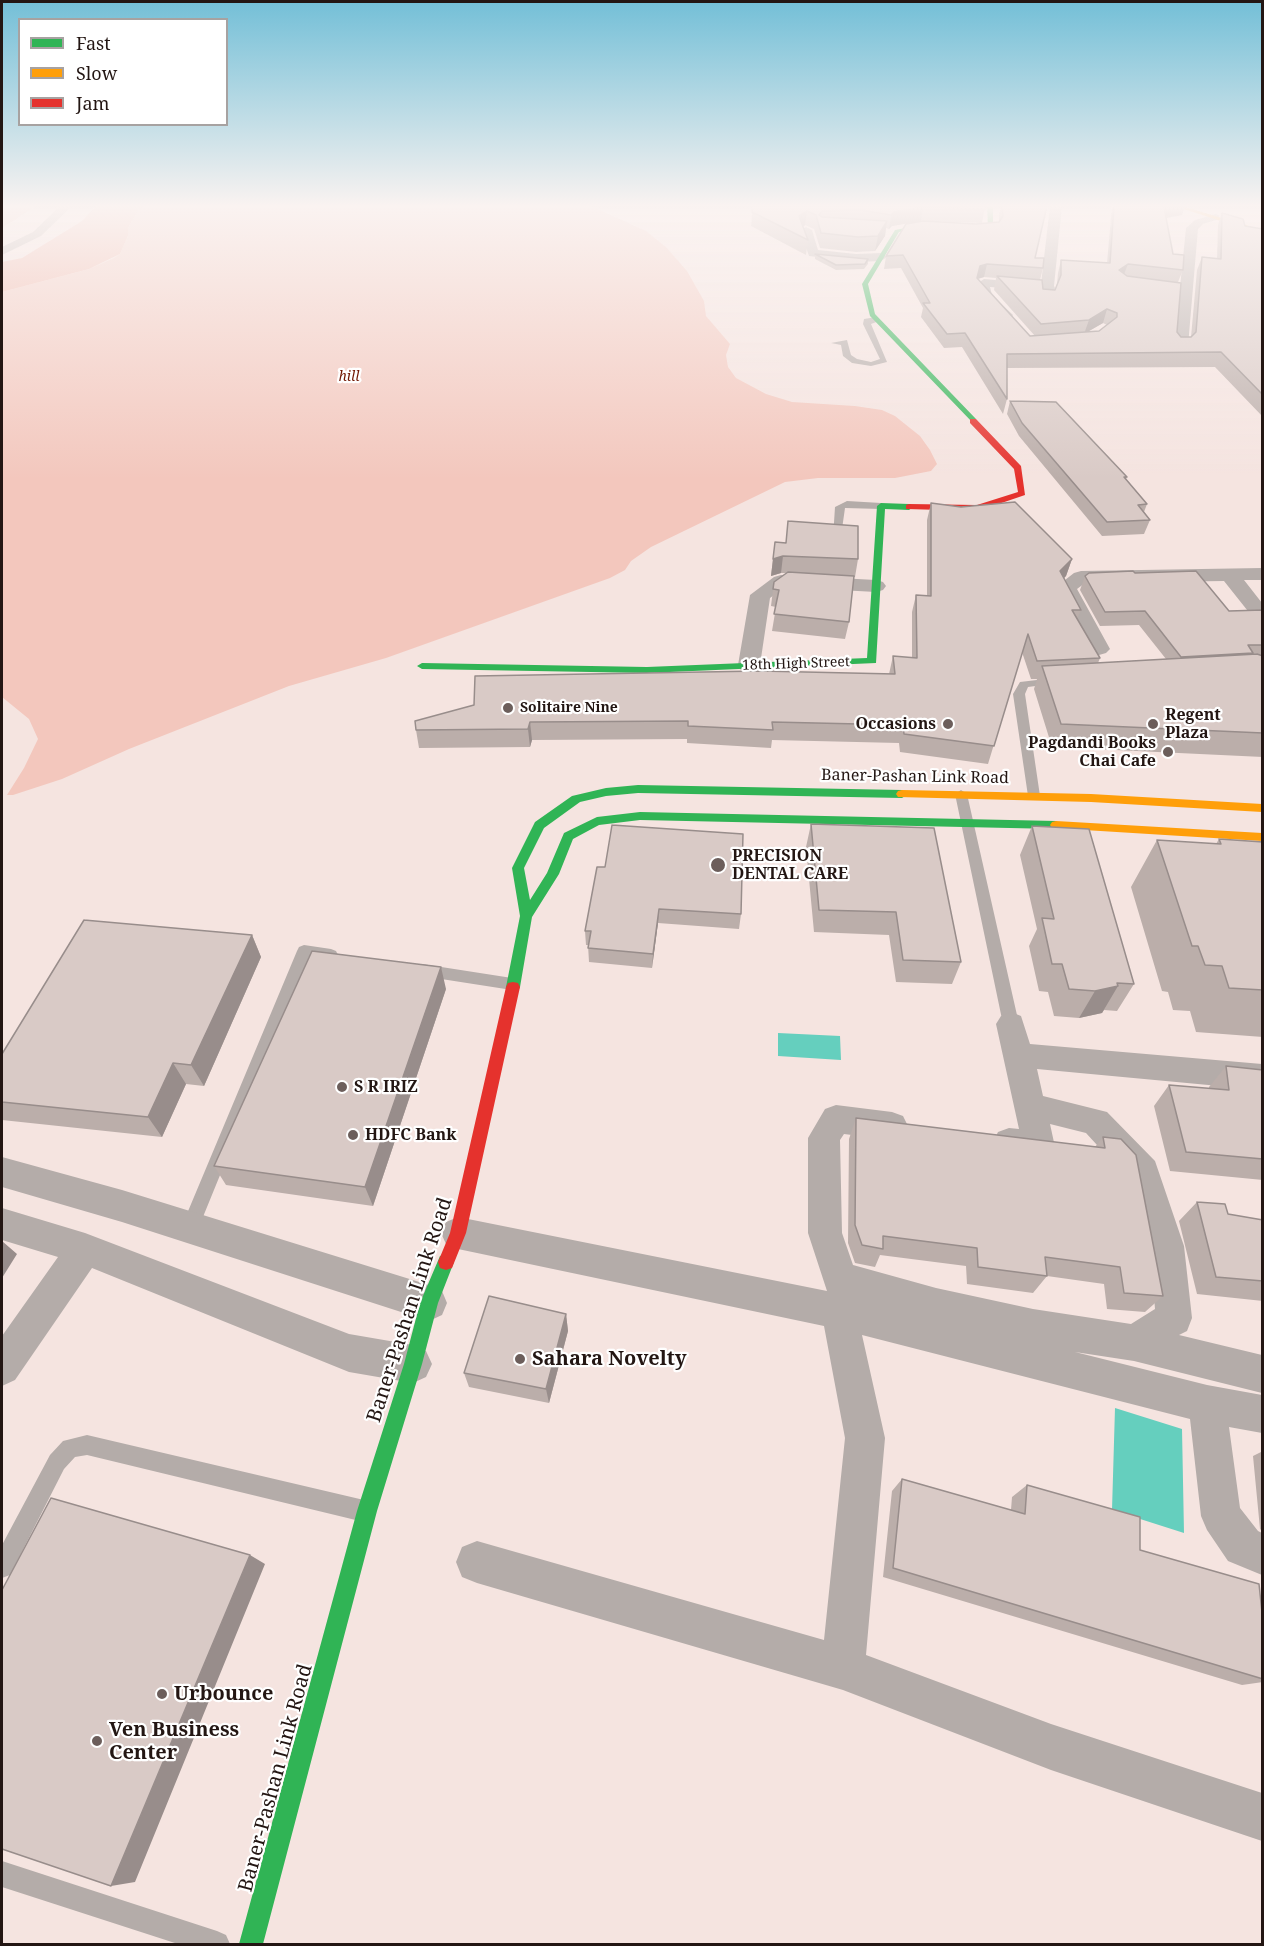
<!DOCTYPE html>
<style>
body{margin:0}
#map{position:relative;width:1264px;height:1946px;overflow:hidden;background:#f5e4e0;font-family:"Noto Serif",serif}
canvas{display:block}
.frame{position:absolute;inset:0;border:3px solid #231613;pointer-events:none}
.legend{position:absolute;left:18px;top:18px;width:210px;height:108px;box-sizing:border-box;background:#fff;border:2px solid #a7a2a1;margin:0;padding:8px 10px;list-style:none;font-size:18px;color:#231613}
.legend li{display:flex;align-items:center;gap:12px;height:30px}
.legend b{width:30px;border:2px solid #a7a2a1}
</style>
<div id="map">
<canvas width="1264" height="1946"></canvas>
<div class="frame"></div>
<ul class="legend">
<li><b style="height:8px;background:#30b455"></b>Fast</li>
<li><b style="height:8px;background:#ff9f0a"></b>Slow</li>
<li><b style="height:8px;background:#e5322d"></b>Jam</li>
</ul>
</div>
<script>
const context = document.querySelector('canvas').getContext('2d');
context.lineJoin = 'round';
function paint(path, color) {
  context.fillStyle = color;
  context.fill(path, 'evenodd');
}
function toPath(rows) {
  const path = new Path2D();
  for (const r of rows) {
    path.moveTo(r[0], r[1]);
    for (let i = 2; i < r.length; i += 2) path.lineTo(r[i], r[i + 1]);
  }
  return path;
}
function strokePath(path, color, width, dash) {
  context.strokeStyle = color;
  context.lineWidth = width;
  context.lineCap = dash ? 'butt' : 'round';
  context.setLineDash(dash || []);
  context.stroke(path);
}
function write(font, color, halo, rows, align = 'center') {
  context.font = font + ' "Noto Serif",serif';
  context.lineWidth = 4.5;
  context.setLineDash([]);
  context.textBaseline = 'middle';
  context.strokeStyle = halo;
  context.fillStyle = color;
  for (const [text, x, y, turn = 0] of rows) {
    context.save();
    context.translate(x, y);
    context.rotate((+turn || 0) * Math.PI / 180);
    context.textAlign = isNaN(turn) ? turn : align;
    if (halo) context.strokeText(text, 0, 0);
    context.fillText(text, 0, 0);
    context.restore();
  }
}
paint(toPath([
 [2,206,36,206,2,228],
 [144,206,591,206,646,231,666,247,687,271,704,301,706,316,730,344,726,355,728,367,736,378,766,394,792,402,855,406,882,410,895,416,920,436,930,450,937,464,931,471,895,478,818,478,785,482,651,547,631,561,625,570,610,578,386,658,289,686,129,749,62,779,13,795,7,795,24,768,38,739,29,719,2,697,2,292,89,269,114,258,120,254,128,236,128,228,139,209]
]), '#f3c7bd');
paint(toPath([
 [96,206,144,206,139,209,128,228,128,236,120,254,89,269,2,292,2,262,22,258,82,221]
]), '#f0b0a2');
paint(toPath([
 [778,1033,840,1036,841,1060,778,1056],
 [1115,1408,1182,1429,1184,1533,1112,1510]
]), '#65cfbe');
paint(toPath([
 [876,317,879,321,871,324,887,362,871,366,852,363,843,356,841,345,831,343,847,340,851,355,857,359,871,362,880,359,863,324,864,319,876,317],
 [847,501,881,503,886,506,881,509,845,508,841,536,833,538,835,507,847,501],
 [1054,678,1058,679,1058,683,1028,687,1025,694,1040,796,1034,800,1028,796,1013,694,1020,682,1054,678],
 [961,790,967,794,1019,1024,1017,1028,1011,1030,1005,1028,1003,1024,955,794,961,790],
 [304,945,331,949,336,951,338,955,336,959,331,961,309,957,196,1234,190,1236,184,1234,181,1228,297,951,299,947,304,945],
 [422,964,512,978,517,980,520,984,517,988,512,990,422,976,417,974,415,970,417,966,422,964],
 [87,1435,364,1500,372,1503,375,1511,372,1519,364,1522,87,1455,75,1457,64,1469,10,1575,2,1578,2,1545,50,1455,63,1441,87,1435],
 [2,1861,217,1931,226,1935,230,1944,178,1944,2,1887,2,1861]
]), '#b4aca9');
paint(toPath([
 [60,206,72,206,41,236,2,255,2,247,33,232,60,206],
 [1050,206,1062,206,1054,286,1055,288,1053,298,1046,302,1039,298,1040,291,990,287,992,295,1013,315,1011,318,1001,318,980,297,976,290,978,283,984,279,1041,284,1050,206],
 [1215,214,1219,215,1219,219,1203,224,1198,229,1188,346,1186,349,1176,349,1174,346,1186,228,1195,220,1215,214],
 [806,227,812,230,818,250,856,254,881,253,887,257,881,261,856,262,809,256,800,230,806,227],
 [1262,568,1262,580,1244,580,1262,603,1262,622,1255,620,1224,581,1085,583,1077,589,1110,649,1106,653,1099,655,1092,653,1088,649,1056,587,1074,573,1081,571,1262,568],
 [781,575,876,580,883,582,886,586,883,590,876,592,785,587,770,598,760,665,757,670,749,671,741,670,738,665,750,595,774,577,781,575],
 [1011,1012,1021,1016,1030,1044,1262,1064,1262,1090,1037,1069,1043,1096,1107,1112,1155,1161,1184,1246,1192,1318,1187,1331,1179,1335,1262,1355,1262,1393,1134,1361,1075,1352,1207,1385,1262,1395,1262,1433,1229,1427,1240,1508,1258,1531,1262,1533,1262,1575,1228,1561,1207,1530,1201,1516,1190,1419,862,1335,885,1438,866,1655,1051,1724,1262,1793,1262,1841,1051,1770,843,1690,477,1583,462,1577,456,1562,462,1547,477,1541,824,1640,845,1438,824,1326,458,1249,446,1244,441,1233,446,1222,458,1217,827,1291,808,1233,808,1138,825,1109,836,1105,892,1112,903,1116,908,1126,903,1136,892,1140,844,1134,840,1140,842,1233,853,1265,936,1288,1033,1309,1131,1324,1155,1309,1150,1246,1129,1180,1086,1133,1050,1124,1055,1147,1050,1157,1039,1161,998,1152,993,1142,998,1132,1009,1128,1019,1129,996,1024,1001,1016,1011,1012],
 [2,1157,122,1190,429,1285,442,1291,447,1303,442,1315,429,1321,122,1222,2,1187,2,1157],
 [2,1208,85,1233,349,1334,413,1345,426,1351,432,1364,426,1377,413,1383,349,1372,92,1268,15,1380,2,1386,2,1336,58,1257,2,1240,2,1208]
]), '#b4aca9');
paint(toPath([
 [987,206,993,206,993,230,921,229,899,232,868,284,875,314,976,419,976,423,973,423,870,316,862,284,895,230,921,225,988,227,987,206],
 [881,503,909,504,913,507,909,510,885,509,876,663,647,673,422,669,417,666,422,663,647,667,867,658,877,506,881,503],
 [638,785,902,790,908,794,902,798,638,793,606,796,580,802,544,828,524,868,530,900,547,873,564,833,597,817,640,812,1056,821,1062,825,1056,829,640,820,599,825,573,839,559,874,532,917,520,987,518,991,508,991,506,987,520,916,512,868,535,822,572,796,606,788,638,785],
 [446,1254,452,1256,454,1262,438,1303,422,1364,377,1511,263,1944,239,1944,357,1511,404,1364,420,1303,440,1256,446,1254]
]), '#30b455');
paint(toPath([
 [1174,206,1182,206,1262,230,1262,234,1174,206],
 [902,790,1091,794,1262,804,1262,812,1091,802,898,797,896,794,898,791,902,790],
 [1056,821,1262,833,1262,841,1052,828,1050,825,1052,822,1056,821]
]), '#ff9f0a');
paint(toPath([
 [970,419,976,419,1021,466,1025,495,978,511,906,509,906,505,909,504,977,505,1018,492,1014,469,970,423,970,419],
 [513,982,518,983,520,987,466,1233,452,1268,446,1270,440,1268,438,1262,450,1233,506,987,508,983,513,982]
]), '#e5322d');
paint(toPath([
 [753,206,985,206,982,223,926,221,976,224,999,222,999,215,1001,206,1047,206,1035,258,1043,268,1040,280,1043,289,1055,290,1057,284,1058,273,1061,260,1107,263,1112,206,1185,206,1182,215,1166,218,1173,254,1183,270,1178,282,1177,332,1181,337,1191,337,1197,270,1202,257,1217,259,1218,225,1222,213,1245,226,1263,229,1263,417,1215,367,1007,368,1007,399,1003,414,962,347,944,348,921,317,923,308,901,268,884,269,886,256,923,221,892,226,889,229,886,228,885,236,875,251,856,252,820,248,814,229,805,225,803,227,808,240,806,255,751,226],
 [984,277,996,278,994,290,1035,336,1030,336,978,279],
 [1103,323,1107,325,1099,331,1087,332],
 [815,254,868,259,868,264,864,269,836,270,815,259],
 [1010,401,1127,477,1126,479,1147,504,1144,512,1150,520,1144,534,1102,536,1019,436,1007,414],
 [931,503,1072,559,1066,576,1064,578,1081,610,1077,619,1100,658,1098,663,1166,659,1139,625,1100,626,1080,590,1085,576,1135,573,1229,611,1263,610,1263,757,1052,747,1034,689,1037,679,1031,679,1022,652,988,764,900,752,899,743,772,740,771,748,687,743,687,739,532,740,530,747,419,748,416,730,889,674,893,656,912,658,912,612,916,595,927,596,927,520],
 [775,542,858,559,855,577,854,577,849,622,845,639,772,631,776,607,771,606,774,582,786,573,781,573,771,576],
 [811,824,961,962,952,984,896,982,889,935,814,932,806,847],
 [1032,826,1134,984,1117,1011,1104,1010,1102,1013,1079,1018,1054,1016,1048,992,1039,991,1029,946,1037,929,1020,855],
 [1219,839,1263,842,1263,1037,1196,1032,1190,1011,1173,1010,1168,992,1162,991,1131,887,1157,840,1216,844],
 [597,867,741,914,739,929,658,923,652,968,589,962,588,945,586,945,585,931],
 [252,935,261,957,204,1086,186,1084,162,1137,2,1120,2,1054],
 [446,989,373,1206,226,1185,214,1166],
 [1226,1066,1263,1070,1263,1180,1170,1171,1154,1106,1169,1085,1209,1089,1209,1087],
 [856,1118,1095,1147,1103,1137,1163,1296,1145,1312,1107,1309,1104,1284,1047,1276,1033,1293,967,1284,966,1266,880,1255,875,1267,855,1263,848,1243,849,1139],
 [1197,1202,1228,1214,1263,1220,1263,1301,1197,1294,1179,1221],
 [566,1314,568,1331,549,1403,469,1387,464,1373],
 [1263,1451,1263,1532,1260,1529,1253,1456],
 [902,1479,1011,1510,1012,1497,1027,1485,1263,1622,1263,1682,1242,1685,883,1577,892,1491]
]), '#bbaeaa');
paint(toPath([
 [1168,206,1185,206,1182,215,1160,219,1164,207],
 [923,207,921,221,892,226,889,229,891,215,894,212],
 [807,211,805,225,798,231,799,216],
 [887,221,885,236,875,251,878,236],
 [987,264,984,277,977,279,980,266],
 [1128,264,1123,277,1119,270],
 [1107,309,1103,323,1084,334,1089,320],
 [783,556,781,573,771,576,773,559],
 [1072,559,1066,576,1054,588,1060,571],
 [530,722,532,740,530,747,528,729],
 [659,909,658,923,652,968,653,954],
 [252,935,261,957,204,1086,191,1065],
 [441,967,446,989,373,1206,365,1187],
 [1118,986,1102,1013,1079,1018,1095,991],
 [173,1063,186,1084,162,1137,148,1117],
 [2,1241,17,1254,2,1278],
 [566,1314,568,1331,549,1403,546,1389],
 [250,1555,265,1564,135,1882,111,1886]
]), '#988d8b');
const building = toPath([
 [753,206,985,206,985,209,923,207,894,212,891,215,861,210,822,211,819,215,822,217,887,221,878,236,858,237,821,233,816,215,807,211,799,216,808,240,752,212,753,206],
 [1002,206,1047,206,1035,258,1044,258,1043,268,987,264,980,266,977,278,1030,336,1099,331,1117,317,1117,313,1107,309,1089,320,1041,324,997,276,1042,280,1043,289,1055,290,1061,275,1061,260,1110,263,1114,206,1168,206,1164,207,1173,254,1184,255,1183,270,1128,264,1119,270,1127,276,1181,283,1177,332,1181,337,1191,337,1196,332,1202,257,1221,259,1222,213,1243,219,1245,226,1263,229,1263,395,1221,352,1007,354,1007,399,965,333,947,334,923,303,930,303,903,255,886,256,906,224,923,221,976,224,999,222,1003,216,1002,206],
 [815,254,868,259,865,264,836,265,815,254],
 [1010,401,1056,402,1127,477,1124,477,1147,504,1138,505,1150,520,1107,522,1022,423,1010,401],
 [1015,502,1072,559,1060,571,1081,610,1072,610,1100,658,1037,661,1028,634,994,746,904,734,903,725,772,722,773,730,688,726,688,721,530,722,528,729,416,730,415,721,474,705,475,676,760,671,895,674,893,656,917,658,916,595,931,596,931,503,961,507,1015,502],
 [788,521,858,526,858,559,783,556,773,559,775,542,786,543,788,521],
 [1133,571,1135,573,1196,571,1229,611,1263,610,1263,645,1248,645,1253,653,1181,657,1145,611,1105,612,1085,576,1089,573,1133,571],
 [788,572,854,576,849,622,774,614,779,590,773,589,774,582,788,572],
 [1257,654,1263,656,1263,733,1061,724,1042,666,1257,654],
 [811,824,934,828,961,962,903,960,896,912,819,910,811,824],
 [612,825,743,834,741,914,659,909,653,954,588,948,591,931,585,931,597,867,605,867,612,825],
 [1032,826,1089,829,1134,984,1117,983,1118,986,1095,991,1069,989,1062,964,1052,964,1042,918,1054,919,1032,826],
 [1219,839,1263,842,1263,990,1229,988,1222,966,1205,965,1198,946,1192,946,1157,840,1221,844,1219,839],
 [84,920,252,935,191,1065,173,1063,148,1117,2,1102,2,1054,84,920],
 [312,951,441,967,365,1187,214,1166,312,951],
 [1226,1066,1263,1070,1263,1159,1186,1152,1169,1085,1229,1090,1226,1066],
 [856,1118,1105,1148,1103,1137,1121,1139,1136,1155,1163,1296,1124,1293,1120,1267,1045,1257,1047,1276,978,1267,977,1248,883,1236,883,1249,862,1245,855,1225,856,1118],
 [1197,1202,1225,1204,1228,1214,1263,1220,1263,1281,1216,1277,1197,1202],
 [489,1296,566,1314,546,1389,464,1373,489,1296],
 [902,1479,1025,1514,1027,1485,1140,1517,1140,1550,1259,1584,1263,1622,1263,1679,893,1568,902,1479],
 [51,1498,250,1555,111,1886,2,1849,2,1590,51,1498]
]);
paint(building, '#d9cac6');
strokePath(building, '#988d8b', 1.5);
const sky = context.createLinearGradient(0, 0, 0, 479);
sky.addColorStop(0, '#73bfd7');
sky.addColorStop(0.43, '#faf3f1');
sky.addColorStop(1, '#faf3f100');
context.fillStyle = sky;
context.fillRect(0, 0, 1264, 479);
for (const [x, y, r, color] of [
 [508,708,6,"#6c5e5b"],
 [948,724,6,"#6c5e5b"],
 [1153,724,6,"#6c5e5b"],
 [1168,752,6,"#6c5e5b"],
 [718,865,8,"#6c5e5b"],
 [342,1087,6,"#6c5e5b"],
 [353,1135,6,"#6c5e5b"],
 [520,1359,6,"#6c5e5b"],
 [162,1694,6,"#6c5e5b"],
 [97,1741,6,"#6c5e5b"]
]) {
  const dot = new Path2D();
  dot.arc(x, y, r, 0, 2 * Math.PI);
  context.fillStyle = color;
  context.fill(dot);
  strokePath(dot, '#fff', 2);
}
write('italic 14px', '#711702', '#fff', [
 ["hill",349,377]
]);
write('14px', '#231613', '#fff', [
 ["18th High Street",796,664,-2]
]);
write('bold 14px', '#231613', '#fff', [
 ["Solitaire Nine",520,708]
], 'left');
write('bold 16px', '#231613', '#fff', [
 ["Regent",1165,715],
 ["Plaza",1165,733],
 ["Occasions",936,724,"right"],
 ["Pagdandi Books",1156,743,"right"],
 ["Chai Cafe",1156,761,"right"],
 ["PRECISION",732,856],
 ["DENTAL CARE",732,874],
 ["S R IRIZ",354,1087],
 ["HDFC Bank",365,1135]
], 'left');
write('16px', '#231613', '#fff', [
 ["Baner-Pashan Link Road",915,777,1]
]);
write('20px', '#231613', '#fff', [
 ["Baner-Pashan Link Road",410,1310,-72],
 ["Baner-Pashan Link Road",276,1778,-75]
]);
write('bold 20px', '#231613', '#fff', [
 ["Sahara Novelty",532,1359],
 ["Urbounce",174,1694],
 ["Ven Business",109,1730],
 ["Center",109,1753]
], 'left');
</script>
